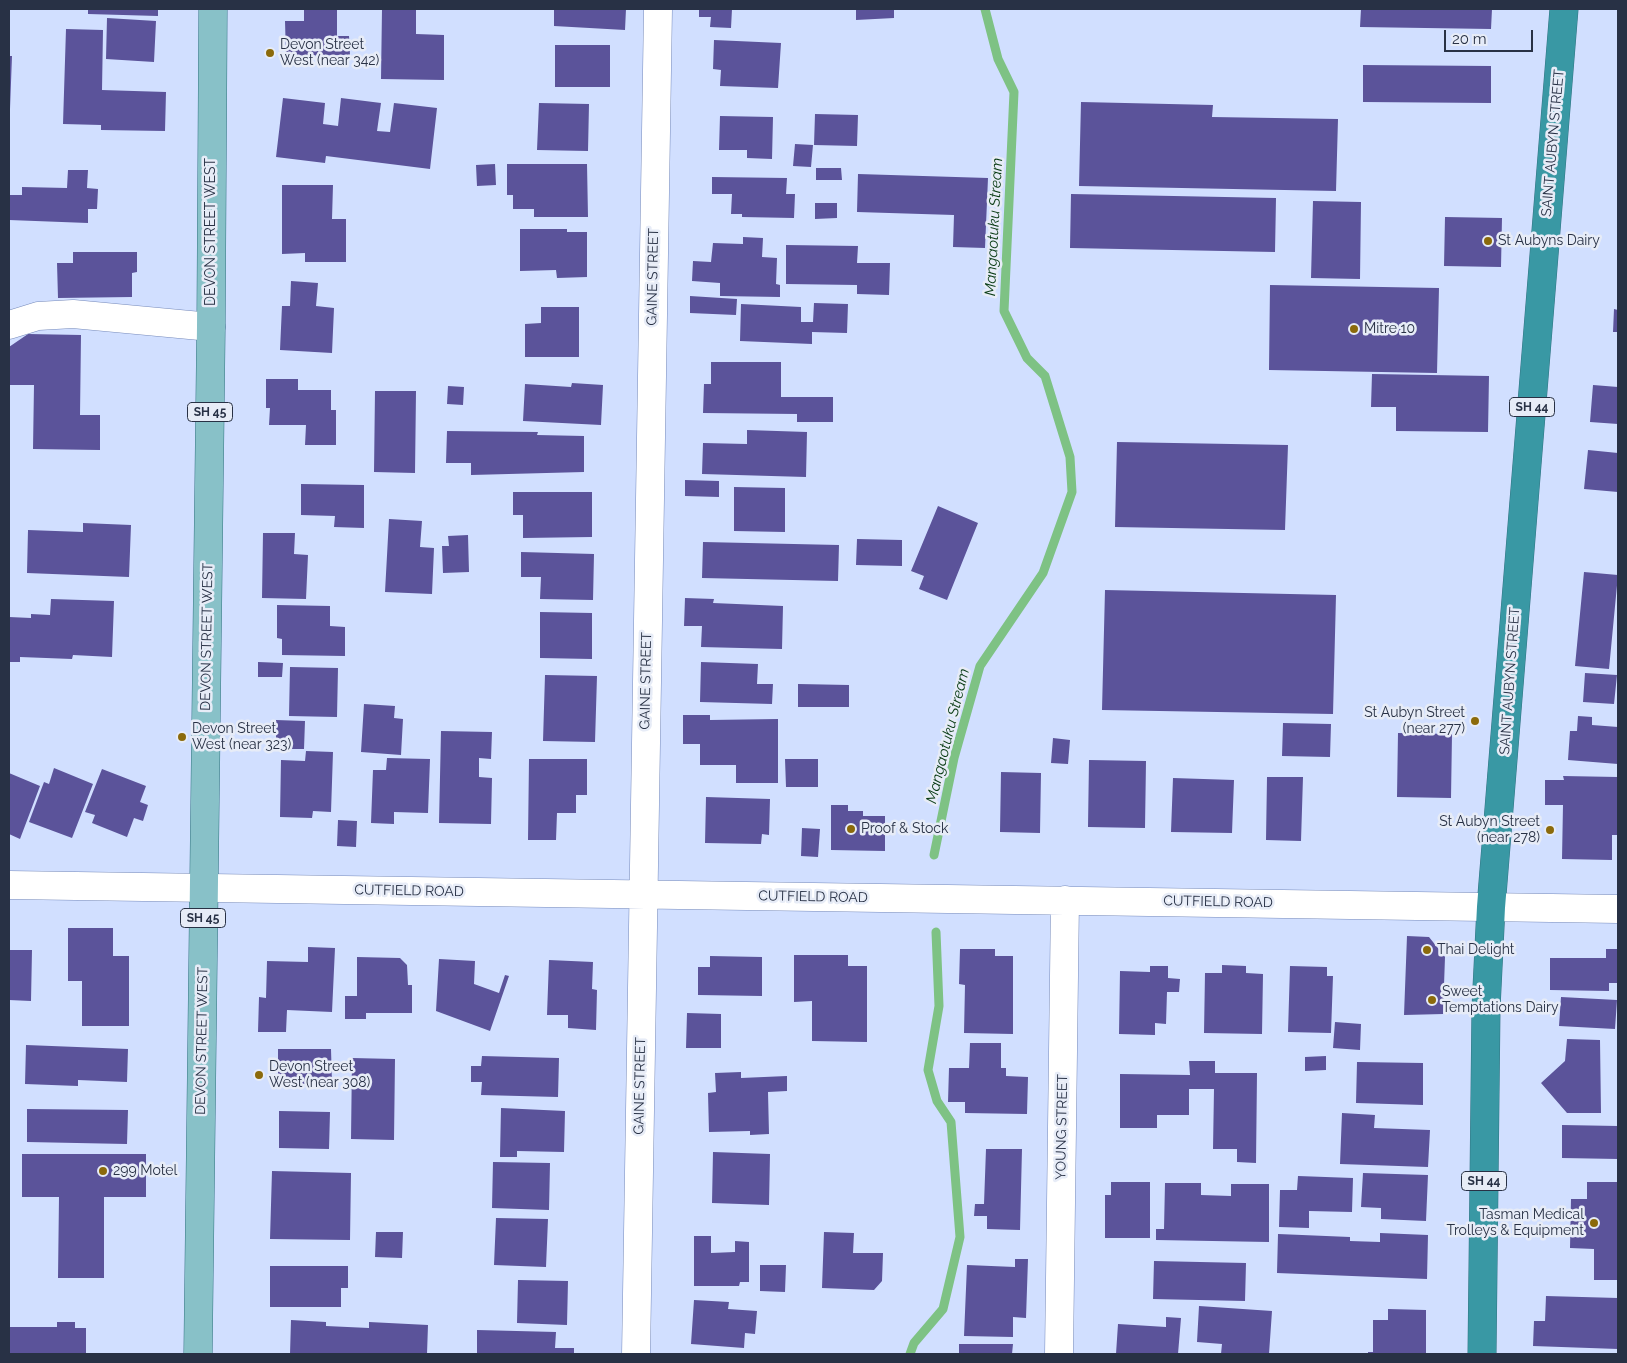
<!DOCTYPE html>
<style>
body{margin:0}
#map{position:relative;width:1627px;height:1363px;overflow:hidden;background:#d1dfff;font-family:Raleway,sans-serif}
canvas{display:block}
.frame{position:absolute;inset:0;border:10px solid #283145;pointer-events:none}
.scale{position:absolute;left:1444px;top:30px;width:89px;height:22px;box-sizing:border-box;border:2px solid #283145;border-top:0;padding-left:6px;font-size:15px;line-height:18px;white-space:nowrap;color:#283145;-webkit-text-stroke:4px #e7ecf7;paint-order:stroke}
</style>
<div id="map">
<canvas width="1627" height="1363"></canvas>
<div class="frame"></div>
<div class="scale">20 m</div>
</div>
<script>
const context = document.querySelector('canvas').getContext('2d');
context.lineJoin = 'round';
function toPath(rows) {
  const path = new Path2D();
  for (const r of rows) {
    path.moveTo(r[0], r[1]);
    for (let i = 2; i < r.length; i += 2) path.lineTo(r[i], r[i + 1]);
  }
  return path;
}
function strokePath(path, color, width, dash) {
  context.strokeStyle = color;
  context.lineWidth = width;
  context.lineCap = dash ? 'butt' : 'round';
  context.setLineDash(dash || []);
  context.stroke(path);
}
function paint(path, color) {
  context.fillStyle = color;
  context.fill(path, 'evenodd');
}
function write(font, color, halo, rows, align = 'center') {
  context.font = font + ' Raleway,sans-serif';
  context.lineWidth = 5;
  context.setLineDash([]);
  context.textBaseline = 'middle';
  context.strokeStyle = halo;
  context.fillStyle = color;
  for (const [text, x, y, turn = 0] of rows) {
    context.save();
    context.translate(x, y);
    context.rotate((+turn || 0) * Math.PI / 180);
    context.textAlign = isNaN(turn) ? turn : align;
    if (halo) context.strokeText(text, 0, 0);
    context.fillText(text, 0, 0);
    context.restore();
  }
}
strokePath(toPath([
 [934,855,954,758,980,666,1043,573,1072,492,1070,457,1045,376,1027,358,1004,311,1014,92,998,59,985,9],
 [910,1354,914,1343,943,1309,960,1237,951,1122,937,1101,928,1070,939,1006,936,932]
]), '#7ec284', 9);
paint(toPath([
 [88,9,158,9,158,16,88,14],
 [304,9,337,9,337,36,349,36,350,55,286,56,285,21,304,21],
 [382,9,416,9,416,34,444,35,444,80,381,79],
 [554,9,626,9,625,30,554,26],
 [699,9,732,9,731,28,710,27,711,17,699,17],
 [856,9,894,9,894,18,856,20],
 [1361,9,1492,9,1491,29,1360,27],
 [107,18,156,21,154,62,106,59],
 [66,29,103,30,102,90,166,92,165,131,101,130,101,125,63,124],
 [714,40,781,43,778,88,720,86,721,70,713,69],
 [555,45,610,45,610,87,555,87],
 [9,56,12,56,10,109,9,109],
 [1363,65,1491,66,1491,103,1363,102],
 [283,98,325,103,323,124,338,126,341,98,381,103,377,131,390,132,394,103,437,108,430,169,326,156,325,163,276,157],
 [1081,102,1213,105,1212,117,1338,119,1336,191,1079,186],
 [539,103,589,104,588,151,537,150],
 [815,114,858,115,857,146,814,145],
 [720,116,773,117,772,159,747,158,747,150,719,150],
 [795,144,813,145,811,167,793,166],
 [495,164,496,185,477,186,476,165],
 [507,164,587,164,588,217,534,217,534,209,513,209,513,195,507,195],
 [816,168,841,168,842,180,816,180],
 [68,170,88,170,87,188,98,189,97,209,88,209,88,223,9,220,9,195,22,195,22,187,67,188],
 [858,174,988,178,985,248,953,247,954,215,857,212],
 [712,177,787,178,786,194,795,194,794,218,742,217,742,214,731,214,732,194,712,194],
 [282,185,333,185,332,219,346,219,346,262,305,262,305,253,282,254],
 [1071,194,1276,198,1275,252,1070,248],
 [1313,201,1361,202,1360,279,1311,278],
 [815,203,837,203,837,218,815,219],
 [1445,217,1502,218,1501,267,1444,266],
 [520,229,567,229,567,232,587,232,587,277,557,278,556,270,520,271],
 [743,237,763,238,762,257,777,258,776,284,780,285,780,297,720,296,720,283,692,281,693,261,711,262,713,243,743,244],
 [786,245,858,246,857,263,890,263,889,295,857,294,857,285,786,284],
 [73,252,137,252,137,272,132,273,132,297,58,298,57,263,73,263],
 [291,281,318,283,316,306,334,308,332,353,280,350,282,306,290,306],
 [1270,285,1439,288,1437,373,1269,370],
 [690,296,737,299,736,315,690,313],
 [814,303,848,304,847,333,812,332,812,344,740,341,741,304,801,307,801,322,813,322],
 [541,307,579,307,579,357,525,357,525,324,541,323],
 [1614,309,1618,310,1618,332,1613,332],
 [28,334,81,335,80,415,100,415,100,450,33,449,34,385,9,385,9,347],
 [711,362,781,362,781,397,833,397,833,422,797,422,797,414,703,413,704,384,711,384],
 [1372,374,1489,376,1488,432,1396,431,1396,407,1371,407],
 [266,379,298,379,298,390,331,390,331,410,336,410,336,445,305,445,306,425,269,425,270,408,266,408],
 [572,383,603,385,601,425,523,421,525,384,571,387],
 [1593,385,1618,387,1618,424,1590,422],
 [448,386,464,387,463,405,447,404],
 [375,391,416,391,415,473,374,472],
 [747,430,807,432,806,477,702,474,703,443,747,444],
 [447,431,538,432,537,435,584,436,584,472,471,475,471,463,446,463],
 [1117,442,1288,445,1285,530,1115,527],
 [1588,450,1618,453,1618,492,1584,489],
 [685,480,719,481,719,497,685,496],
 [301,484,364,485,364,528,334,527,335,516,301,515],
 [734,487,785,488,785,532,734,531],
 [513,492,592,492,592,537,523,538,523,515,513,515],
 [938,506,978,523,947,600,919,589,924,576,911,571],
 [389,519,422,521,420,547,434,548,432,594,385,592],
 [83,523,131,525,129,577,27,573,28,530,83,532],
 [263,533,295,533,294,554,308,555,306,599,262,598],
 [468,535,469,572,443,573,442,546,449,546,448,536],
 [857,539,902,540,902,566,856,565],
 [703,542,839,545,838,581,702,578],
 [521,552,594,554,593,600,540,599,541,577,521,577],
 [1584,572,1618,575,1609,669,1575,666],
 [1105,590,1336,595,1333,714,1102,710],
 [685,598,714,599,713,603,783,606,782,649,701,647,702,626,684,626],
 [51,599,114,601,112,657,73,655,72,659,20,657,20,662,9,662,9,617,31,618,31,614,50,615],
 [277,605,330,606,330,626,345,627,345,656,282,655,282,639,277,638],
 [540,612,592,613,592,659,540,658],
 [258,662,283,663,282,677,258,677],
 [701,662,758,664,757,684,773,684,772,704,700,702],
 [290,667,338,668,337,717,289,716],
 [1585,673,1617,675,1614,704,1583,702],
 [545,675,597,676,595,742,543,741],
 [798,684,849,685,849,707,798,707],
 [364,704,395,706,394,718,403,719,401,755,361,752],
 [683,715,710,715,710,720,778,719,778,783,736,783,736,765,700,765,700,744,683,744],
 [1578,716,1592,717,1592,725,1618,727,1618,764,1568,760,1570,731,1577,731],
 [276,720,305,721,304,749,276,749],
 [1283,723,1331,724,1330,757,1282,756],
 [441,731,492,732,491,759,479,758,479,777,492,778,491,824,439,823],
 [1398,733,1452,734,1451,798,1397,797],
 [1053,738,1070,740,1068,764,1051,763],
 [306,751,333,752,331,812,313,811,312,818,280,817,281,760,305,761],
 [387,758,430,759,428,813,394,812,394,824,371,823,373,770,386,770],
 [529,759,587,759,587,795,576,795,576,813,557,813,556,840,528,840],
 [785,759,818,759,818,787,786,787],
 [1089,760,1146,761,1145,828,1088,827],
 [54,768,93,784,72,838,29,822,44,782,49,784],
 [102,769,146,786,140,802,148,805,143,821,134,818,127,837,92,823,95,815,85,812],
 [1001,772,1041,773,1040,833,1000,832],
 [9,773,40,786,20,839,9,834],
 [1563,776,1618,777,1618,835,1612,835,1612,860,1562,859,1563,805,1545,805,1545,780,1564,780],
 [1267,777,1303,777,1301,841,1266,840],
 [1173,778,1234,780,1232,833,1171,832],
 [706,797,770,799,769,835,762,834,761,844,705,843],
 [831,805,848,805,848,811,863,811,863,816,885,816,885,851,831,850],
 [338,820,357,821,356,847,337,846],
 [802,828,820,829,818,857,801,856],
 [68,928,113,928,113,956,129,956,129,1026,82,1026,82,981,68,981],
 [1407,936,1429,937,1445,957,1443,1014,1404,1015],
 [308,947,335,948,332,1012,287,1010,286,1032,258,1032,259,997,266,998,267,961,308,962],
 [960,949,995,949,995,956,1013,956,1013,1034,964,1033,965,985,959,984],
 [1606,949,1618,949,1618,983,1609,983,1609,991,1550,990,1550,958,1606,958],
 [9,950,32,950,31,1001,9,1000],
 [794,955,848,955,848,966,867,966,867,1042,812,1041,812,1001,794,1002],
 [710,956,762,957,762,996,698,995,698,967,710,967],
 [357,957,400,958,407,965,408,985,412,985,412,1013,366,1013,366,1019,345,1019,345,996,357,996],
 [439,959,475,961,474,984,499,993,505,975,509,976,490,1031,436,1011],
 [549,960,593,962,592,989,597,990,596,1030,568,1028,568,1015,547,1015],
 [1222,965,1246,966,1246,973,1263,974,1262,1034,1204,1033,1205,973,1222,973],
 [1150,966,1168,966,1168,978,1180,979,1179,992,1167,992,1166,1024,1155,1023,1155,1035,1119,1034,1120,971,1150,972],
 [1290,966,1327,967,1327,976,1333,976,1331,1033,1288,1032],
 [1561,997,1617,1000,1615,1029,1559,1026],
 [687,1013,721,1014,721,1048,686,1048],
 [1335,1022,1361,1024,1360,1050,1333,1048],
 [1567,1039,1600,1040,1601,1113,1567,1113,1541,1083,1565,1061],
 [970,1043,1001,1043,1001,1068,1006,1068,1006,1076,1028,1077,1027,1114,965,1113,965,1102,948,1102,949,1068,969,1068],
 [26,1045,128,1049,127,1082,78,1080,78,1086,25,1084],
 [278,1049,331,1049,332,1084,278,1084],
 [482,1056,559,1058,558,1097,481,1095,482,1082,471,1082,471,1066,481,1066],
 [1326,1056,1326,1070,1305,1071,1305,1057],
 [352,1058,395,1059,394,1140,351,1139],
 [1189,1061,1215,1061,1215,1073,1257,1073,1256,1163,1237,1162,1237,1149,1213,1149,1214,1089,1189,1089,1189,1115,1157,1115,1157,1128,1120,1128,1120,1074,1190,1075],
 [1357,1062,1423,1063,1423,1105,1356,1103],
 [741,1072,741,1078,787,1076,787,1091,768,1092,769,1134,750,1135,750,1131,709,1132,708,1093,716,1092,715,1073],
 [501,1108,565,1111,564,1152,517,1151,517,1157,500,1157],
 [27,1109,128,1110,127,1144,27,1142],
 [279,1111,330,1112,329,1149,279,1148],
 [1342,1113,1375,1115,1374,1128,1430,1130,1428,1167,1340,1164],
 [1562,1125,1618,1126,1618,1159,1562,1158],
 [986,1149,1022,1149,1020,1230,987,1229,987,1216,974,1216,975,1204,984,1204],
 [713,1152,770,1154,769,1205,712,1203],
 [22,1154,146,1154,146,1197,104,1197,104,1278,58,1278,59,1197,22,1197],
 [493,1162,550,1163,549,1210,492,1208],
 [272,1171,351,1173,350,1240,270,1239],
 [1363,1173,1428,1175,1426,1221,1381,1219,1381,1208,1361,1207],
 [1298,1176,1353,1178,1352,1212,1309,1211,1309,1228,1279,1227,1280,1190,1297,1190],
 [1111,1182,1150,1182,1150,1238,1105,1238,1105,1195,1111,1195],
 [1587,1182,1618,1182,1618,1280,1594,1280,1594,1249,1570,1248,1571,1199,1587,1199],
 [1165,1183,1201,1183,1201,1195,1231,1196,1231,1184,1269,1184,1269,1242,1156,1240,1156,1229,1164,1229],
 [496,1218,548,1219,546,1267,494,1265],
 [376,1232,403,1232,402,1258,375,1257],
 [824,1232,854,1233,853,1253,883,1253,882,1281,874,1290,822,1288],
 [1380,1233,1428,1235,1427,1279,1277,1273,1278,1234,1350,1237,1350,1241,1380,1242],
 [694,1236,711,1236,711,1253,735,1252,735,1241,749,1242,749,1282,740,1282,739,1286,694,1286],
 [1015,1259,1028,1259,1026,1318,1013,1317,1013,1337,964,1336,967,1265,1015,1267],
 [1154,1261,1246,1263,1245,1301,1153,1299],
 [760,1265,786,1265,785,1292,760,1291],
 [270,1266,348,1266,348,1288,341,1288,341,1307,270,1307],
 [518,1280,568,1281,567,1325,517,1323],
 [1546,1296,1618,1298,1618,1349,1533,1346,1534,1321,1545,1321],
 [694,1300,729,1302,728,1309,757,1311,755,1334,745,1333,744,1348,691,1344],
 [1199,1306,1272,1311,1269,1354,1221,1354,1222,1344,1197,1342],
 [1388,1309,1426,1310,1426,1354,1368,1354,1368,1352,1373,1352,1373,1320,1388,1320],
 [1166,1317,1181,1318,1178,1354,1116,1354,1118,1324,1166,1327],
 [291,1320,326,1322,326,1326,369,1328,369,1322,428,1325,427,1354,290,1354],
 [57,1322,75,1322,75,1328,86,1328,86,1354,9,1354,9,1327,57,1327],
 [477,1330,556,1332,555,1348,574,1348,574,1354,477,1354],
 [959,1344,1013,1344,1012,1354,959,1354]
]), '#5b539a');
const minor = toPath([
 [9,325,38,316,73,314,211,327],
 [9,885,1618,909],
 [636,1354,658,9],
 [1059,1354,1065,900]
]);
const major = toPath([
 [198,1354,211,327,213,9]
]);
const highway = toPath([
 [1482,1354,1486,1008,1491,907,1564,9]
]);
strokePath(minor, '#768abb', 29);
strokePath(major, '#337483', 29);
strokePath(highway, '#337483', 29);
strokePath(minor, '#fff', 28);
strokePath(major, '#88c1c8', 28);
strokePath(highway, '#3998a4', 28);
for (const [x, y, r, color] of [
 [270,53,5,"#8b6a0b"],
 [1488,241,5,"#8b6a0b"],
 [1354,329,5,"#8b6a0b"],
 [1475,721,5,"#8b6a0b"],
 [182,737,5,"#8b6a0b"],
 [851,829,5,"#8b6a0b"],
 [1550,830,5,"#8b6a0b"],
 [1427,950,5,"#8b6a0b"],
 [1432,1000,5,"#8b6a0b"],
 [259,1075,5,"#8b6a0b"],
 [103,1171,5,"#8b6a0b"],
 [1594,1223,5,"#8b6a0b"]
]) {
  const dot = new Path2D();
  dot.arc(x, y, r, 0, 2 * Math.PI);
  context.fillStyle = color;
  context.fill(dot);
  strokePath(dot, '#e7ecf7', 2);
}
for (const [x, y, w] of [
 [1532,407,45],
 [210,412,45],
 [203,918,45],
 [1484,1181,45]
]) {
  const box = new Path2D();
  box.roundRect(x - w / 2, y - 9.5, w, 19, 4);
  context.fillStyle = '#e7ecf7';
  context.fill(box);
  strokePath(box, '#283145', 1);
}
write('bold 12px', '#283145', null, [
 ["SH 44",1532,407],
 ["SH 45",210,412],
 ["SH 45",203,918],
 ["SH 44",1484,1181]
]);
write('14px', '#283145', '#e7ecf7', [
 ["Devon Street",280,45],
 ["West (near 342)",280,61],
 ["St Aubyns Dairy",1498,241],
 ["Mitre 10",1364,329],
 ["St Aubyn Street",1465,713,"right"],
 ["(near 277)",1465,729,"right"],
 ["Devon Street",192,729],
 ["West (near 323)",192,745],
 ["St Aubyn Street",1540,822,"right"],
 ["(near 278)",1540,838,"right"],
 ["Proof & Stock",861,829],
 ["Thai Delight",1437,950],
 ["Sweet",1442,992],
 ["Temptations Dairy",1442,1008],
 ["Devon Street",269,1067],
 ["West (near 308)",269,1083],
 ["299 Motel",113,1171],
 ["Tasman Medical",1584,1215,"right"],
 ["Trolleys & Equipment",1584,1231,"right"]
], 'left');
write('14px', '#283145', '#e7ecf7', [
 ["SAINT AUBYN STREET",1553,143,-85],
 ["DEVON STREET WEST",211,232,-90],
 ["GAINE STREET",653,277,-89],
 ["DEVON STREET WEST",207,637,-89],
 ["GAINE STREET",646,681,-89],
 ["SAINT AUBYN STREET",1510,681,-86],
 ["CUTFIELD ROAD",409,891,1],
 ["CUTFIELD ROAD",813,897,1],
 ["CUTFIELD ROAD",1218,902,1],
 ["DEVON STREET WEST",202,1041,-89],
 ["GAINE STREET",640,1086,-89],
 ["YOUNG STREET",1062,1127,-89]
]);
write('italic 15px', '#073a12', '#e7ecf7', [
 ["Mangaotuku Stream",994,227,-87],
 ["Mangaotuku Stream",948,736,-76]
]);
</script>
